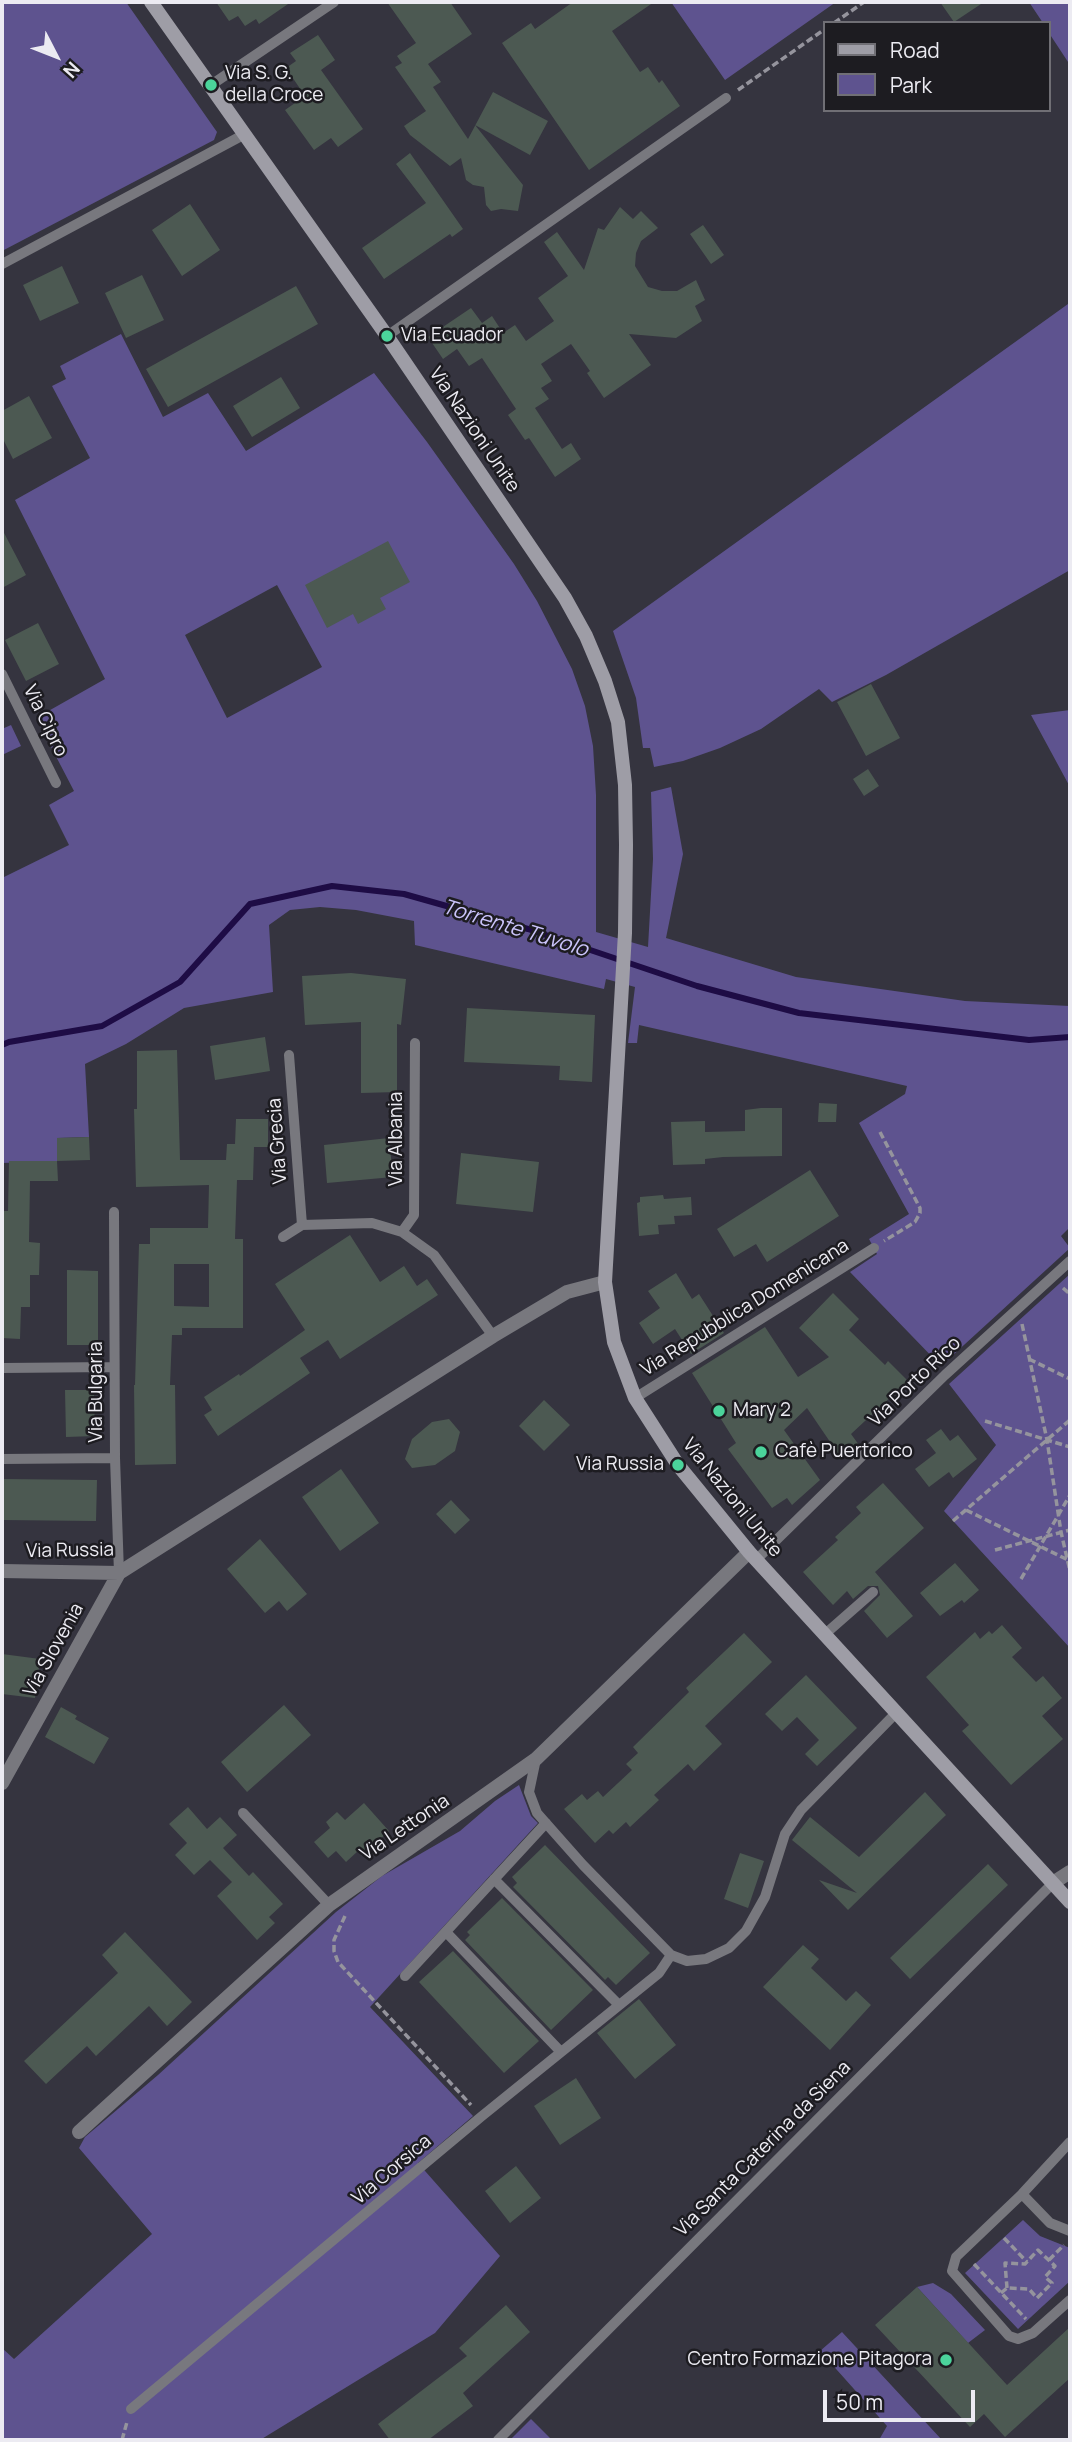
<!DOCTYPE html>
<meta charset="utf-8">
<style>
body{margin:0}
#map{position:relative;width:1072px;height:2442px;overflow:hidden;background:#35343f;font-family:Manrope,sans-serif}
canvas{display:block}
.frame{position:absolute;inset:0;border:4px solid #ecebf2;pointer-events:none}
.legend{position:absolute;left:823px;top:21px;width:228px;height:91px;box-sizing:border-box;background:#1d1c21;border:2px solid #706f75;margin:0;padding:9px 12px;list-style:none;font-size:21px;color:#ecebf2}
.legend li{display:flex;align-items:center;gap:14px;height:35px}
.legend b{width:35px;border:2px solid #706f75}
.north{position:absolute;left:21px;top:21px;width:70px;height:70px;-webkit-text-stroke:5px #1d1c21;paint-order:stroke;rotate:132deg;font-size:19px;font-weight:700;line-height:28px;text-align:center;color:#ecebf2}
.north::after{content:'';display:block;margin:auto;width:24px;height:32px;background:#ecebf2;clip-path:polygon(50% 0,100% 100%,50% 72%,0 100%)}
.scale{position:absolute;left:823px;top:2390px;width:152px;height:32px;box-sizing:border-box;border:4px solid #ecebf2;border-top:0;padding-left:9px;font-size:21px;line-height:24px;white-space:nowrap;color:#ecebf2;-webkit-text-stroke:5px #1d1c21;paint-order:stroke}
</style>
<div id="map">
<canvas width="1072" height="2442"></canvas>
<div class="frame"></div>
<ul class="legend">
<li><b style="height:9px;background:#9e9da6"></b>Road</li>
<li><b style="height:19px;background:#5e538f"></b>Park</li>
</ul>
<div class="north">N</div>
<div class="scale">50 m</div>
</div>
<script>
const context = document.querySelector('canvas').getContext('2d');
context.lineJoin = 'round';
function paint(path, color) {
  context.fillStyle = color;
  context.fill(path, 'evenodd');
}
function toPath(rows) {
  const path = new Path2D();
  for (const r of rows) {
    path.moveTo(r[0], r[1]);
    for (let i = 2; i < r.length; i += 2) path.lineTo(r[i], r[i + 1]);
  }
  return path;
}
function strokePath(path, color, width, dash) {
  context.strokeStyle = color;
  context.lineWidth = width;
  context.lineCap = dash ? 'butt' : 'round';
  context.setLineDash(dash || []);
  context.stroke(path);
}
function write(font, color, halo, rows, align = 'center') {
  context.font = font + ' Manrope,sans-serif';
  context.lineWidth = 5;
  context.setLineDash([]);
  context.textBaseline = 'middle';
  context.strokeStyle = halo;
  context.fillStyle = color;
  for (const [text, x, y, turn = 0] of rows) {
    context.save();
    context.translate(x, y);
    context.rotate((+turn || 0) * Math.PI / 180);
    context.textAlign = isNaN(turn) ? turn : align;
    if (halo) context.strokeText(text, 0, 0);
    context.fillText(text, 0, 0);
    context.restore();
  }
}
paint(toPath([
 [2,2,126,2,217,132,214,140,2,251],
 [671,2,836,2,725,80],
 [1029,2,1070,2,1070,65,1049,33,1049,23,1043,23],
 [1068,304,1070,307,1070,570,886,675,832,702,819,689,761,729,720,748,683,761,654,767,650,748,643,748,636,698,613,631],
 [121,334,163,417,208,393,246,451,374,373,427,442,514,564,537,601,572,669,585,706,593,746,596,795,596,932,648,947,653,859,651,792,671,787,683,854,666,938,796,977,965,1001,1070,1006,1070,1227,1061,1236,1070,1248,941,1366,850,1272,877,1254,869,1239,909,1214,859,1123,905,1094,907,1086,639,1025,637,1043,628,1043,635,987,606,979,604,989,415,945,414,921,356,910,320,907,290,910,269,925,273,992,184,1008,126,1044,85,1064,89,1137,57,1138,57,1161,2,1163,2,878,69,845,49,805,74,791,36,718,105,679,15,500,90,458,52,386,66,379,60,366],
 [277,585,322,667,227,718,185,635],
 [1070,710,1070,787,1031,715],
 [11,725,21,746,2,755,2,729],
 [1070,1274,1070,1648,944,1511,996,1445,949,1384],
 [519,1785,531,1816,538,1823,370,2007,473,2116,418,2163,500,2256,435,2333,260,2440,2,2440,2,2348,14,2359,152,2234,79,2148,85,2137,158,2075,336,1912,382,1876,460,1831,495,1801],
 [1023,2220,1040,2236,1070,2248,1070,2281,1018,2329,965,2273],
 [933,2283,951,2294,985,2330,968,2343,917,2287],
 [842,2332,942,2440,879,2440,887,2426,820,2351],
 [531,2419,552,2440,510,2440]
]), '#5e538f');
strokePath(toPath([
 [2,1045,9,1042,102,1026,180,982,250,904,332,886,404,894,528,929,697,986,799,1013,1029,1040,1070,1037]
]), '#1e0c45', 6);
paint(toPath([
 [216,2,291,2,259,24,256,19,245,26,238,16,229,21],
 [387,2,450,2,472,34,428,64,441,82,433,87,468,139,493,92,548,121,530,155,475,125,523,185,518,211,501,209,491,211,486,205,484,187,473,185,466,180,461,158,450,166,410,135,404,126,426,111,395,67,402,63,397,56,416,43],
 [573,2,654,2,612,31,640,72,648,67,659,83,662,80,680,106,589,170,502,43,531,23,535,29],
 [940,2,984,2,954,22],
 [318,35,335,60,321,70,363,129,338,147,331,138,314,150,285,110,305,96,286,68,296,61,290,53],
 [410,153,463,229,452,237,450,234,384,279,362,248,426,203,396,164],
 [190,204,220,250,182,276,152,230],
 [620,207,633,219,641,211,658,228,641,241,636,253,635,266,648,287,662,291,677,291,696,280,705,300,695,306,702,321,676,338,629,334,651,365,604,398,587,373,590,371,571,344,541,364,552,381,541,388,549,399,535,408,562,449,571,443,581,459,555,477,529,438,525,440,508,415,516,409,482,358,469,366,457,349,443,359,428,337,471,308,482,323,492,316,503,333,515,325,526,341,554,321,538,298,568,276,544,242,557,232,584,270,598,228,604,230],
 [703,225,724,255,711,264,690,234],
 [62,266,79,303,40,321,23,285],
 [142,275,164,320,126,338,105,293],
 [296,286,318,324,168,407,146,369],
 [281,377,300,408,252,437,233,406],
 [29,396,52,438,13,459,2,437,2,411],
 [2,529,26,575,2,588],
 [388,541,410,582,380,598,386,609,358,624,353,614,327,628,305,585],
 [38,623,59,664,26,681,5,640],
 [871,684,900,738,866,756,837,702],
 [868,769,879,786,864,796,853,779],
 [351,973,406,979,401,1025,397,1024,397,1092,361,1093,361,1022,305,1025,302,976],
 [467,1008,595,1015,592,1082,559,1080,560,1066,464,1062],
 [265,1037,270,1071,215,1080,210,1046],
 [177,1050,180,1160,226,1160,227,1144,235,1144,236,1119,268,1119,268,1147,254,1147,253,1180,237,1180,235,1239,243,1239,243,1328,182,1328,182,1335,172,1335,170,1385,175,1385,176,1464,135,1465,134,1385,135,1385,139,1244,150,1244,150,1228,208,1228,209,1185,136,1187,134,1109,137,1109,137,1051],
 [174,1264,209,1264,209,1307,174,1306],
 [819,1103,837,1104,836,1122,818,1122],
 [761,1108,782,1108,782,1156,723,1157,705,1159,705,1164,673,1165,671,1122,705,1121,705,1132,745,1131,745,1110],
 [89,1137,90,1160,57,1161,57,1138],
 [389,1138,393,1177,327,1183,324,1145],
 [461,1153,539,1162,533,1212,456,1204],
 [9,1161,57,1161,58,1181,30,1181,29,1242,40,1243,39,1275,30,1275,30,1307,21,1307,20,1339,2,1338,2,1211,8,1211],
 [810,1170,839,1216,767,1262,756,1244,734,1257,717,1229],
 [663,1195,664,1199,691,1197,692,1215,674,1216,675,1224,658,1225,659,1234,639,1236,637,1203,640,1202,640,1197],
 [350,1235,380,1282,404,1266,417,1286,427,1279,438,1295,340,1359,328,1340,300,1358,310,1373,218,1436,204,1415,212,1410,204,1397,239,1374,240,1376,305,1330,275,1284],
 [67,1270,98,1271,98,1345,67,1345],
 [676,1273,692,1299,699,1294,724,1333,691,1354,675,1329,653,1344,639,1323,660,1308,648,1291],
 [833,1293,859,1319,849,1330,885,1365,888,1361,908,1381,851,1434,859,1445,841,1458,807,1408,784,1430,820,1480,792,1505,787,1498,772,1508,728,1449,736,1443,692,1373,765,1327,798,1377,829,1357,799,1328],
 [65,1390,94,1390,95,1436,66,1437],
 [544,1400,570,1425,544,1451,519,1426],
 [449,1419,460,1432,455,1451,435,1465,412,1468,405,1459,412,1439,432,1422],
 [941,1429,950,1441,958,1435,977,1459,953,1478,949,1472,929,1487,915,1469,936,1453,926,1440],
 [341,1469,379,1523,340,1551,302,1497],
 [2,1479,97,1480,96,1521,2,1520],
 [883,1483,924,1528,875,1572,913,1616,887,1638,864,1611,880,1595,878,1586,868,1586,853,1599,847,1591,833,1605,803,1572,838,1540,835,1537,861,1513,856,1507],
 [451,1500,470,1520,455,1534,436,1514],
 [260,1539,307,1594,287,1611,279,1601,265,1613,227,1569],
 [955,1563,979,1590,964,1603,962,1600,940,1616,920,1593],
 [1002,1625,1022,1648,1012,1657,1036,1682,1043,1676,1062,1698,1042,1716,1063,1739,1011,1785,962,1731,969,1725,926,1677,975,1632,980,1639,989,1631,992,1634],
 [744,1633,772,1662,705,1726,722,1744,694,1771,688,1764,654,1795,659,1800,630,1827,626,1822,613,1834,609,1830,595,1843,564,1809,582,1794,587,1800,598,1791,603,1797,632,1770,626,1764,638,1753,633,1747,689,1692,686,1688],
 [2,1654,40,1659,35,1698,2,1694],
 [806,1675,857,1728,817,1766,805,1754,819,1740,797,1717,782,1731,765,1714],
 [284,1705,311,1735,247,1792,221,1762],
 [61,1707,77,1716,75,1719,109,1738,94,1764,45,1737],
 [925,1792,946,1815,848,1910,819,1880,857,1893,792,1840,810,1817,859,1857],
 [364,1803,389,1831,362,1856,358,1851,346,1862,336,1851,328,1858,314,1842,330,1828,326,1822,337,1812,345,1820],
 [188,1807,207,1829,220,1817,237,1835,223,1848,249,1876,253,1872,283,1904,269,1917,275,1923,257,1940,217,1896,232,1882,210,1860,194,1875,175,1855,187,1843,169,1824],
 [545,1845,650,1953,616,1985,608,1977,605,1980,513,1887,517,1883,512,1877],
 [740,1853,764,1861,748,1908,724,1899],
 [988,1864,1008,1885,910,1979,890,1958],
 [502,1898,593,1990,551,2030,465,1940,470,1935,467,1932],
 [125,1932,192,2002,167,2026,149,2006,96,2056,87,2046,46,2084,24,2061,118,1973,102,1955],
 [803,1945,819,1959,811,1968,846,2001,856,1991,871,2005,830,2050,763,1987],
 [453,1951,539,2041,504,2073,419,1982],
 [639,1999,676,2045,635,2079,597,2033],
 [576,2078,601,2118,560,2145,534,2106],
 [516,2166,541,2198,510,2223,485,2191],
 [917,2287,1007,2385,1070,2327,1070,2378,1005,2437,984,2414,970,2427,875,2325],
 [506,2305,530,2332,463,2393,473,2406,428,2440,390,2440,378,2424,467,2356,459,2348]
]), '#4c5952');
strokePath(toPath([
 [834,23,864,2],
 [738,90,825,29],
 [880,1132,920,1208,920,1213,915,1222,884,1241],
 [1063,1288,1070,1294],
 [1022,1324,1047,1440,1061,1532,1070,1571],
 [1029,1359,1070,1379],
 [985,1421,1070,1447],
 [966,1510,1068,1560],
 [953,1521,1070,1420],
 [995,1550,1070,1530],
 [1021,1579,1070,1495],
 [345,1916,334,1940,334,1951,338,1962,471,2105],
 [1004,2238,1027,2262],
 [1049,2260,1064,2245],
 [974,2264,1026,2319],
 [1001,2293,1007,2288,1029,2289,1037,2298,1052,2283,1045,2277,1055,2266,1038,2250,1025,2264,1005,2263,1007,2288],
 [122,2440,127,2422]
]), '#95949d', 3.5, [7, 3.5]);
strokePath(toPath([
 [211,85,334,2],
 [2,264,245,134],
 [387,336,726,98],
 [2,674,56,783],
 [289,1055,302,1225],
 [114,1212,115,1458,119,1573],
 [402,1232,414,1215,415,1043],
 [283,1237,302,1225,372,1223,402,1232,434,1255,493,1336],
 [2,1368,114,1367],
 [635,1398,874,1248],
 [2,1459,115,1458],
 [756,1560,945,1375,1070,1261],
 [824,1635,873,1592],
 [536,1759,529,1792,537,1813,583,1865,671,1955,687,1961,706,1959,729,1948,746,1931,765,1897,785,1834,801,1810,896,1713],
 [243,1813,329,1905],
 [494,1879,618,2004],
 [446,1932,561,2052],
 [405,1976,546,1823],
 [1070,2142,1022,2194,956,2257,952,2271,1009,2336,1018,2339,1033,2333,1070,2300],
 [1022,2194,1050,2223,1070,2231],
 [131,2409,482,2116,659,1973,671,1955],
 [498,2440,1053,1883]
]), '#78787e', 10);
strokePath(toPath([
 [2,1571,119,1573,493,1336,567,1292,605,1282],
 [2,1783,119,1573],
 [1053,1883,1070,1872],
 [79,2132,329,1905,536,1759,749,1552]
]), '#78787e', 14);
strokePath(toPath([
 [151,2,387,336,565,598,586,636,605,681,618,722,625,785,626,845,625,933,605,1282,614,1342,635,1398,678,1465,749,1552,1070,1902]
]), '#9e9da6', 14);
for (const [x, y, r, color] of [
 [211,85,7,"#4bd49b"],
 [387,336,7,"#4bd49b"],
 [719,1411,7,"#4bd49b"],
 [761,1452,7,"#4bd49b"],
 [678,1465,7,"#4bd49b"],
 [946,2360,7,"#4bd49b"]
]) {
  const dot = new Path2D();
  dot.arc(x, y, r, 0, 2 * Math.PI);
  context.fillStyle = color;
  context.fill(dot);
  strokePath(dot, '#1d1c21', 2.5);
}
write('19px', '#ecebf2', '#1d1c21', [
 ["Via S. G.",225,74],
 ["della Croce",225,96],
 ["Via Ecuador",401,336],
 ["Mary 2",733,1411],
 ["Cafè Puertorico",775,1452],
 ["Via Russia",664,1465,"right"],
 ["Centro Formazione Pitagora",932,2360,"right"]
], 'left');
write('19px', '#ecebf2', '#1d1c21', [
 ["Via Nazioni Unite",474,430,56],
 ["Via Cipro",45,721,64],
 ["Via Albania",397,1139,-90],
 ["Via Grecia",278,1141,-94],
 ["Via Repubblica Domenicana",745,1308,-32],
 ["Via Porto Rico",915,1382,-44],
 ["Via Bulgaria",97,1392,-90],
 ["Via Nazioni Unite",732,1498,51],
 ["Via Russia",70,1551,-1],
 ["Via Slovenia",54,1650,-61],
 ["Via Lettonia",405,1828,-34],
 ["Via Santa Caterina da Siena",763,2149,-45],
 ["Via Corsica",392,2170,-40]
]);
write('italic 21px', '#cbc4fb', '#1d1c21', [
 ["Torrente Tuvolo",515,929,17]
]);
</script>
